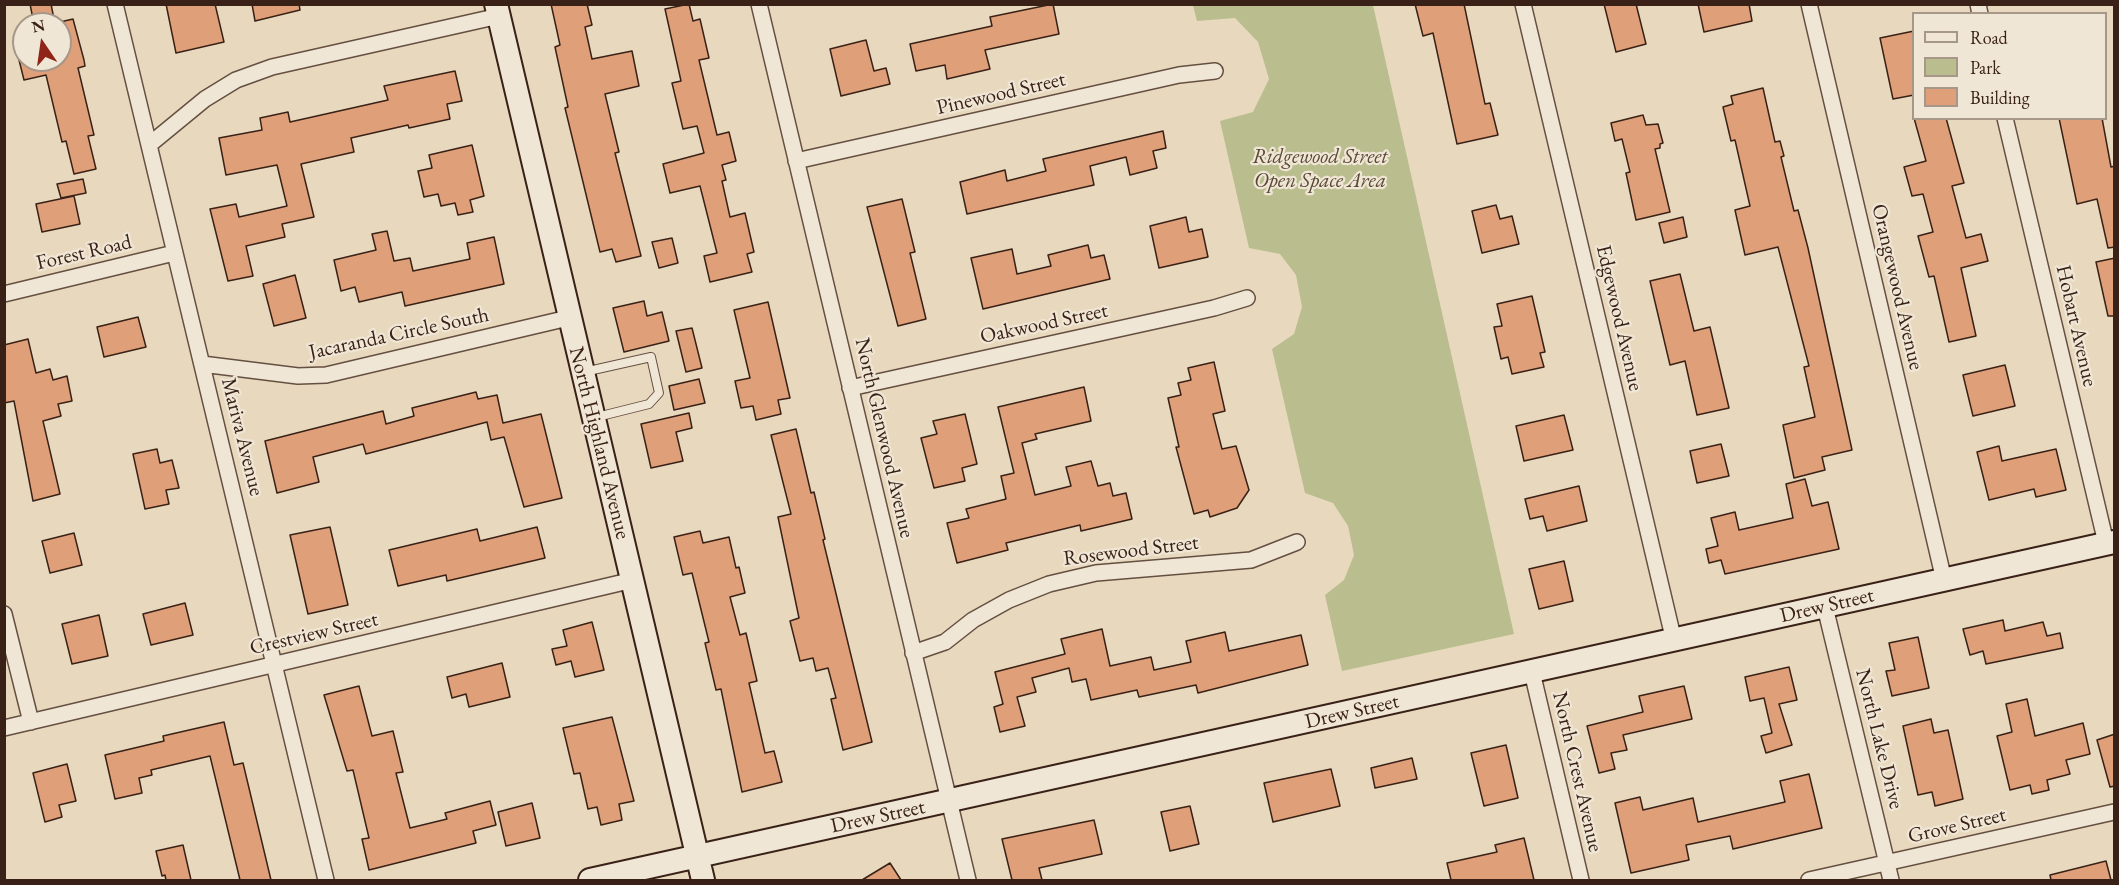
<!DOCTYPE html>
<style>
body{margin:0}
#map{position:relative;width:2119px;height:885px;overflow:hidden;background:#e8d9be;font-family:"EB Garamond",serif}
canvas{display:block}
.frame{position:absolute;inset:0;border:6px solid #392117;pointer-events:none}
.legend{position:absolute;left:1912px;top:12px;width:195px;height:108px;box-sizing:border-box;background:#f0e6d5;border:2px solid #a79789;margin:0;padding:8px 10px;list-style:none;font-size:18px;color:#392117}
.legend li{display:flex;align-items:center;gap:12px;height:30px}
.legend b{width:30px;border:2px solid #a79789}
.north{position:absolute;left:12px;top:12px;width:60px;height:60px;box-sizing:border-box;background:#f0e6d5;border:2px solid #a79789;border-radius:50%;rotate:347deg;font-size:16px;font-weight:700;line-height:24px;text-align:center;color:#392117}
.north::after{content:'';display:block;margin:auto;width:21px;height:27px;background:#8f2418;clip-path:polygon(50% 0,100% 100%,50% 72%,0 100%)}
</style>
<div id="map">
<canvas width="2119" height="885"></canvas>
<div class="frame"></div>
<ul class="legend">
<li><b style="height:8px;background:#f0e6d5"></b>Road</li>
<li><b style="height:16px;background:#babe8f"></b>Park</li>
<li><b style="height:16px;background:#df9f78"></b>Building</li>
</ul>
<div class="north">N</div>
</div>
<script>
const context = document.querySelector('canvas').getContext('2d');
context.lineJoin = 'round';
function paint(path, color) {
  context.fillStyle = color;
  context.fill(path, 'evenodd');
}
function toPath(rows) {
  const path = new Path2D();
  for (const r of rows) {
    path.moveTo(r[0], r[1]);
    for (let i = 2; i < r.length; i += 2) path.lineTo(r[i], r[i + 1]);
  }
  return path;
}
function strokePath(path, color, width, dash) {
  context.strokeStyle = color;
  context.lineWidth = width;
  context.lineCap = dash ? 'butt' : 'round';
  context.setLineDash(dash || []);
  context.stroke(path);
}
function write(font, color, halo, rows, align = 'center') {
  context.font = font + ' "EB Garamond",serif';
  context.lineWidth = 4.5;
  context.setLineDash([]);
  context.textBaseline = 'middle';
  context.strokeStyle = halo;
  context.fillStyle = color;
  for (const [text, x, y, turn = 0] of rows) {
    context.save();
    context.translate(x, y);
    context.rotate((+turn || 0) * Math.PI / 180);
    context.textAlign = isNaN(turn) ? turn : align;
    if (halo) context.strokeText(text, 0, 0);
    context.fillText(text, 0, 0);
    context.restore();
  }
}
paint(toPath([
 [1193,5,1373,5,1514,634,1342,671,1325,595,1344,580,1354,555,1348,526,1333,503,1305,493,1272,349,1294,334,1302,307,1296,275,1280,254,1249,248,1220,121,1253,112,1269,79,1258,42,1235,18,1197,21]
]), '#babe8f');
const building = toPath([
 [30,4,51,4,55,24,34,24,30,4],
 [166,4,215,4,224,42,176,53,166,4],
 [252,4,299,4,300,10,255,21,252,4],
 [551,4,587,4,592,25,585,27,592,59,632,51,639,86,605,94,619,152,615,153,641,256,616,262,612,249,600,252,565,108,568,107,555,47,560,45,551,4],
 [689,4,693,21,700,19,709,58,699,60,717,135,729,132,736,161,722,165,726,180,722,181,730,217,745,213,754,252,747,254,752,272,710,282,704,256,717,253,700,186,670,193,663,164,704,153,697,126,683,129,672,83,681,81,665,9,689,4],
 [1053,4,1059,34,985,50,990,69,947,79,945,65,916,71,910,44,992,26,990,17,1053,4],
 [1415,4,1464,4,1485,104,1490,103,1498,135,1457,144,1433,33,1423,36,1415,4],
 [1604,4,1636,4,1646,44,1616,52,1604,4],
 [1698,4,1749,4,1752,21,1704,32,1698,4],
 [73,19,84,60,85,66,78,68,94,135,88,136,96,169,74,174,66,141,62,142,46,75,24,80,19,60,60,60,60,22,73,19],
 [1914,31,1914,95,1893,99,1880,38,1914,31],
 [866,40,874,71,886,68,890,84,841,96,830,49,866,40],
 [455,71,462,101,447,104,450,119,409,128,408,125,351,138,354,152,301,164,314,217,282,224,285,237,246,246,253,276,228,281,210,209,236,204,239,217,287,206,277,165,226,175,219,138,262,130,260,118,288,112,290,122,388,100,384,86,455,71],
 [1763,88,1775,142,1780,141,1784,156,1781,157,1794,211,1798,210,1808,248,1852,450,1822,457,1825,470,1794,478,1783,425,1815,417,1804,367,1809,366,1778,247,1745,255,1735,210,1750,206,1735,140,1731,141,1723,107,1733,104,1731,96,1763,88],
 [1643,115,1646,125,1658,124,1663,143,1660,144,1660,148,1655,149,1670,212,1636,220,1626,173,1630,172,1622,139,1615,141,1611,123,1643,115],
 [1914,118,1946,118,1964,183,1952,186,1966,238,1981,234,1988,261,1961,268,1976,336,1949,342,1934,276,1929,277,1918,236,1933,232,1923,194,1912,196,1904,167,1926,161,1914,118],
 [2059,118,2102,118,2111,167,2115,166,2115,247,2108,248,2097,199,2077,204,2059,118],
 [1163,131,1166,148,1153,151,1157,168,1130,175,1126,157,1090,166,1094,185,967,214,960,182,1005,170,1007,181,1046,171,1043,159,1163,131],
 [472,145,484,196,470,200,473,212,458,215,455,203,441,206,438,194,424,197,418,171,432,168,429,155,472,145],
 [83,179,86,193,61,198,57,184,83,179],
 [74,196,80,224,42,232,36,204,74,196],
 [902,199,915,252,910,253,926,319,898,326,867,207,902,199],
 [1496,205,1500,219,1512,216,1519,244,1482,253,1472,211,1496,205],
 [1186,217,1189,232,1202,229,1208,257,1159,268,1150,226,1186,217],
 [1683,217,1687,237,1664,243,1659,223,1683,217],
 [387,231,394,261,410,258,413,271,470,259,467,243,494,237,504,284,405,306,402,292,359,302,355,287,341,291,334,260,376,250,372,234,387,231],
 [672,238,678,263,659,268,652,242,672,238],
 [1088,245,1091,258,1104,255,1110,279,983,309,971,258,1012,249,1017,274,1051,266,1048,255,1088,245],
 [2115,258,2115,316,2108,316,2096,262,2115,258],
 [1680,274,1694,331,1710,327,1729,408,1697,415,1685,361,1670,365,1650,281,1680,274],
 [295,275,306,318,274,326,263,284,295,275],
 [1532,296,1545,352,1540,353,1544,367,1512,374,1508,357,1501,359,1494,327,1502,326,1497,304,1532,296],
 [644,301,647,316,662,312,669,341,624,352,613,308,644,301],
 [768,302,790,398,778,400,781,414,756,420,753,406,741,408,735,381,750,378,734,310,768,302],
 [138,317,146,347,104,357,97,327,138,317],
 [692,328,702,368,686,372,676,331,692,328],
 [28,339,36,373,50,369,53,380,67,376,72,401,58,404,61,416,43,421,60,494,33,501,14,401,4,403,4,345,28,339],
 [1214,362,1225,411,1213,414,1222,449,1236,446,1249,490,1237,508,1210,517,1208,510,1194,514,1176,447,1179,447,1168,398,1181,395,1178,383,1191,380,1188,368,1214,362],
 [2005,365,2015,406,1973,416,1963,375,2005,365],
 [699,379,705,403,674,410,669,386,699,379],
 [1084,387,1091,421,1035,434,1037,439,1022,443,1035,495,1071,486,1066,467,1091,461,1098,486,1110,483,1113,496,1126,493,1132,519,1081,531,1080,525,1006,543,1008,550,957,563,947,523,969,518,966,509,1006,499,1001,476,1014,473,998,407,1084,387],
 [476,392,478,399,497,395,503,423,541,414,562,498,524,507,504,437,491,440,487,422,366,454,363,444,313,457,319,482,277,493,265,441,383,411,386,424,414,416,412,408,476,392],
 [689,413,692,428,676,432,683,461,651,468,641,424,689,413],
 [965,414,977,464,962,468,965,481,934,488,921,438,937,434,933,421,965,414],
 [1564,415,1573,450,1524,461,1516,426,1564,415],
 [796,429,811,493,814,492,825,539,823,540,872,742,843,750,831,699,836,698,828,668,816,671,813,658,800,661,790,621,799,618,778,517,791,514,771,435,796,429],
 [1721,444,1729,476,1697,483,1690,451,1721,444],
 [1999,446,2002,461,2056,449,2066,490,2036,497,2034,489,1989,500,1977,452,1999,446],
 [157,449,160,463,172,460,179,488,166,490,169,504,145,509,133,454,157,449],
 [1805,479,1812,506,1828,502,1839,549,1725,574,1721,560,1709,563,1706,549,1718,546,1711,518,1735,512,1739,530,1793,518,1786,484,1805,479],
 [1579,486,1587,521,1547,531,1543,516,1530,519,1525,499,1579,486],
 [330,527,348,605,308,614,290,535,330,527],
 [537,527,545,558,447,581,446,575,398,586,389,550,477,529,480,541,537,527],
 [700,531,703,543,729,537,736,568,739,567,745,593,730,597,740,635,746,633,757,681,749,683,765,753,774,751,782,782,742,792,721,689,716,690,705,643,709,642,692,573,683,575,674,537,700,531],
 [74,533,82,565,50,573,42,541,74,533],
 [1564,561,1573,601,1539,609,1529,569,1564,561],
 [185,603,193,635,151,645,143,614,185,603],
 [99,615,108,656,72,664,62,624,99,615],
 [2003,620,2005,631,2043,622,2047,636,2060,633,2063,648,1986,664,1983,651,1970,655,1963,629,2003,620],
 [592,622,604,670,575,677,571,661,556,665,552,649,567,646,563,630,592,622],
 [1102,629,1110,666,1151,657,1154,670,1191,662,1186,641,1225,632,1229,651,1301,635,1308,665,1198,693,1196,685,1139,697,1137,690,1091,700,1086,679,1072,682,1069,668,1032,678,1036,692,1017,697,1025,726,1000,732,994,707,1003,704,995,672,1065,654,1061,639,1102,629],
 [1918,637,1929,688,1892,696,1886,671,1895,670,1889,643,1918,637],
 [502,663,510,697,469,707,466,694,452,698,447,677,502,663],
 [1789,667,1797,700,1779,704,1792,745,1766,753,1761,736,1772,733,1764,698,1750,701,1745,677,1789,667],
 [359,686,372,736,393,731,403,772,396,773,410,828,447,819,445,813,490,801,496,825,473,831,476,843,369,870,362,839,369,838,353,770,347,771,324,695,359,686],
 [1684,686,1692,719,1623,735,1627,750,1611,753,1615,769,1599,773,1587,726,1643,712,1639,696,1684,686],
 [2027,699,2035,736,2083,723,2090,754,2066,760,2070,774,2047,780,2049,790,2032,794,2030,785,2010,790,1997,736,2012,732,2006,704,2027,699],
 [612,717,634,801,619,804,622,820,601,825,597,807,588,809,580,773,574,774,563,728,612,717],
 [1931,719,1934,733,1948,730,1963,799,1935,806,1932,792,1918,795,1903,726,1931,719],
 [224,722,234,765,243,763,271,880,240,880,210,756,151,770,152,775,139,778,142,793,115,799,105,755,164,741,163,736,224,722],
 [2115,734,2115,786,2110,787,2097,740,2115,734],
 [1506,745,1518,798,1484,806,1471,753,1506,745],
 [1412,758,1417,779,1375,788,1371,768,1412,758],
 [67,764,76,801,59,805,62,817,45,822,33,773,67,764],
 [1331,769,1340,806,1273,822,1264,783,1331,769],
 [1809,774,1822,828,1733,849,1730,836,1686,845,1689,860,1631,873,1615,803,1640,797,1643,810,1693,798,1698,822,1785,802,1780,781,1809,774],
 [532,803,540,838,506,846,498,812,532,803],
 [1190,806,1199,844,1170,851,1161,812,1190,806],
 [1094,820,1102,854,1039,868,1042,880,1012,880,1002,839,1094,820],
 [1524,838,1534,880,1451,880,1447,863,1497,852,1495,845,1524,838],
 [183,845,191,880,166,880,165,875,162,876,156,851,183,845],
 [2106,861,2111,880,2051,880,2050,875,2106,861],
 [890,863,901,880,862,880,890,863]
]);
paint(building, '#df9f78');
strokePath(building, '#392117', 1.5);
const lane = toPath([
 [584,372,651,357,659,393,649,404,597,417]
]);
const street = toPath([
 [115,4,326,880],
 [759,4,968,880],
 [1523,4,1674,641],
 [1809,4,1944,580],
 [1978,4,1980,14],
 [2005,118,2106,543],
 [149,145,205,99,236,80,272,67,499,16],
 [796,161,1179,75,1215,71],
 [4,294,174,253],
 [202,364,298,376,326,375,568,318],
 [850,388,1214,308,1247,298],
 [1825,607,1891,880],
 [4,614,31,722],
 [913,653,945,642,973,620,1009,600,1049,584,1096,573,1251,560,1297,542],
 [1532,672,1581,880],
 [4,728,633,580],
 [1809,880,2114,812]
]);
const secondary = toPath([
 [496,4,703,880],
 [590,880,2114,542]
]);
strokePath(lane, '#654f41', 10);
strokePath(street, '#654f41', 18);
strokePath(secondary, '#392117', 26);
strokePath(lane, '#f0e6d5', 8);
strokePath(street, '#f0e6d5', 15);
strokePath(secondary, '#f0e6d5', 22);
write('21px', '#392117', '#f0e6d5', [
 ["Pinewood Street",1001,94,-13],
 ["Forest Road",84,253,-13],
 ["Orangewood Avenue",1897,287,77],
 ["Edgewood Avenue",1619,318,77],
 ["Oakwood Street",1044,324,-12],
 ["Hobart Avenue",2076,326,77],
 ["Jacaranda Circle South",399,334,-12],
 ["Mariva Avenue",242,437,76],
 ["North Glenwood Avenue",884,438,77],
 ["North Highland Avenue",599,443,76],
 ["Rosewood Street",1131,551,-7],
 ["Drew Street",1827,606,-13],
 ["Crestview Street",314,634,-13],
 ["Drew Street",1352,712,-13],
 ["North Lake Drive",1879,739,76],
 ["North Crest Avenue",1577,772,77],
 ["Drew Street",878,817,-12],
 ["Grove Street",1957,826,-13]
]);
write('italic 21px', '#594835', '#f0e6d5', [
 ["Ridgewood Street",1320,157],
 ["Open Space Area",1320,181]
]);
</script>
